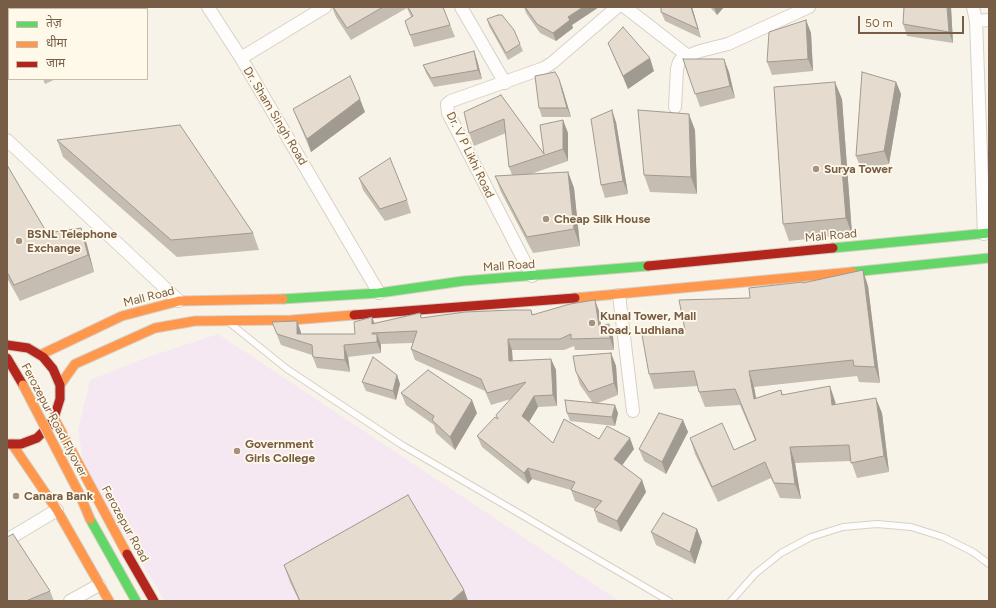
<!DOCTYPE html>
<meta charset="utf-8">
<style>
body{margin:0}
#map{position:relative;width:996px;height:608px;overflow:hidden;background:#f8f3e8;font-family:Figtree,"Noto Sans Devanagari",sans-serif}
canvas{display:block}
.frame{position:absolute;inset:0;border:8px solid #785d46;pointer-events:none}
.legend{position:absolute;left:8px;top:8px;width:140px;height:72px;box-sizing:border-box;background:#fff9ea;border:1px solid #c9bba8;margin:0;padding:5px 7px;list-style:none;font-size:12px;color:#785d46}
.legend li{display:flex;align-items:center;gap:8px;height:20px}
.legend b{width:20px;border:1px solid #c9bba8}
.scale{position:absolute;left:858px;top:16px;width:106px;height:18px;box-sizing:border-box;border:2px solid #785d46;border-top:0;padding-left:5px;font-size:12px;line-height:14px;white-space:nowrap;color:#785d46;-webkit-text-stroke:3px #fff9ea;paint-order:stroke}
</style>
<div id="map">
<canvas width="996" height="608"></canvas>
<div class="frame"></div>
<ul class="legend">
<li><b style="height:5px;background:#63d668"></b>तेज़</li>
<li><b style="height:5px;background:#ff974d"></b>धीमा</li>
<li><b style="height:5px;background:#b3261e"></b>जाम</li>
</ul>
<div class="scale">50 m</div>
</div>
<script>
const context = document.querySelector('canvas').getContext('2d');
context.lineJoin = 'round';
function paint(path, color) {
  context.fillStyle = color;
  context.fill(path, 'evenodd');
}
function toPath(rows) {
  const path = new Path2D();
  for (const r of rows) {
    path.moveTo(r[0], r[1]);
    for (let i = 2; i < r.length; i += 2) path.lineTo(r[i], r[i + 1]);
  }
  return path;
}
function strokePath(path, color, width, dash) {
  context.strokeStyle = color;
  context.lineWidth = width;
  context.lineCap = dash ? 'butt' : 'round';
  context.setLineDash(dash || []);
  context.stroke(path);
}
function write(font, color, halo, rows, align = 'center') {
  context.font = font + ' Figtree,sans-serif';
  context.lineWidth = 3.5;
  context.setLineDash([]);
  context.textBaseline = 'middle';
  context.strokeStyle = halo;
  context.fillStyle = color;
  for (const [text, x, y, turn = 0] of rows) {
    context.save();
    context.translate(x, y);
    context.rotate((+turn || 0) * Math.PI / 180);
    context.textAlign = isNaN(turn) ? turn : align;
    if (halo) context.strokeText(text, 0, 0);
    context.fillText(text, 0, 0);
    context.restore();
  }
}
paint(toPath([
 [218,334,619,601,165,601,85,471,78,430,90,380,148,357]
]), '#f5e8f2');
const lane = toPath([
 [231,324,287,369,402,445,669,601],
 [731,601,755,574,781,553,811,537,843,527,877,524,911,527,943,537,973,552,989,564]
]);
const street = toPath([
 [208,7,241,58,379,293],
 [461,7,505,83],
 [625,7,688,56],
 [973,7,976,21,984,234],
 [43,9,51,7],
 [7,19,9,18],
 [976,21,989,20],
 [241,58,325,7],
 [675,107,677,69,679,62,682,58,700,51,728,44,809,7],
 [7,140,179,301],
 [532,276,448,113,447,104,451,101,544,68,552,63,617,7],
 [619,295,633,411],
 [7,540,57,510],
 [70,601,99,585]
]);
const fast = toPath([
 [833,248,989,233],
 [852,272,989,258],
 [283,299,379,293,463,281,648,266],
 [90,519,136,601]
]);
const slow = toPath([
 [575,298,852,272],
 [40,355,122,316,179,301,283,299],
 [60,385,75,364,155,328,195,321,292,320,354,315],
 [54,418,127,554],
 [12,444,57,510,109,601]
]);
const jam = toPath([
 [648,266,833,248],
 [354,315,575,298],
 [7,345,28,348,43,357,53,369,60,385,60,399,54,418,49,426,37,438,21,444,7,444],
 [7,358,23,385],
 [127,554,154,601]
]);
strokePath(lane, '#d7d0c7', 8);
strokePath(street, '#d7d0c7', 14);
strokePath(fast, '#d7cfc4', 11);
strokePath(slow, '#d7cfc4', 11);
strokePath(jam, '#d7cfc4', 11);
strokePath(lane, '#fefdfc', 6);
strokePath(street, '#fefdfc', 12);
strokePath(fast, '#63d668', 9);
strokePath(slow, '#ff974d', 9);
strokePath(jam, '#b3261e', 9);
const slowBridge = toPath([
 [23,385,79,493,90,519]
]);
strokePath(slowBridge, '#d7cec4', 11, []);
strokePath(slowBridge, '#ff974d', 9);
paint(toPath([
 [332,7,443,7,455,37,414,47,405,21,411,17,407,8,351,40,336,17],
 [524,7,599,7,572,25,573,28,556,41,540,33,526,13],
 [661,7,692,7,701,38,665,21,661,12],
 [710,7,724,7,717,15],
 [951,7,953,43,907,36,903,24],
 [487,19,520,44,523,51,508,60,489,26],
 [806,20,811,33,813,71,772,75,767,62],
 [608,43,654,71,628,89,613,55],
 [474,51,477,60,482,79,434,87,426,73,423,65],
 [683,59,729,72,735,98,700,107],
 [43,79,56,79,45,84],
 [896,82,901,94,889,164,861,169,856,156],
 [562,87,571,117,542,117,539,108],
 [501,95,544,154,563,120,568,133,568,161,531,174,568,172,574,188,580,246,533,253,501,192,495,176,512,175,509,167,506,133,474,146,469,133],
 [842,99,852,234,789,241,783,224],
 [293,109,365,112,311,152,298,121],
 [616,122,628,194,605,198,601,185],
 [695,130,697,194,650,192,644,175],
 [57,140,253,233,259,250,177,257,63,157],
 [7,165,47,233,81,228,87,245,94,272,20,301,7,278],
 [359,178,407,200,411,213,385,221,363,190],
 [804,283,868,286,880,383,859,382,857,376,754,387,756,398,781,390,783,395,835,401,836,405,882,413,889,472,857,478,851,461,795,463,801,499,780,498,771,478,718,502,695,454,690,438,734,450,755,440,740,405,705,407,699,392,698,386,654,389,649,374,685,330,750,298],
 [531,310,533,315,599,311,601,326,613,336,614,350,575,350,574,346,564,350,512,350,513,361,551,359,556,370,557,406,538,407,529,422,553,443,599,439,634,449,622,465,642,480,646,492,621,532,598,522,594,510,595,509,575,501,571,490,532,479,528,484,482,447,477,436,497,419,511,399,491,405,485,391,415,360,411,349,413,343,380,344,381,353,348,357,350,372,317,368,312,355,281,345,272,322,297,321,301,334,355,334,375,323,420,313,422,318],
 [611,353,616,366,618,395,598,403,618,413,615,426,570,421,567,413,592,402,580,385,576,372],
 [397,375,400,384,396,400,366,391,362,382],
 [401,393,477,413,455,450,436,433,434,425,406,405],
 [683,420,688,432,666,474,644,461,639,449],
 [697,529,702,542,695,564,656,545,651,532],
 [284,565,464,590,468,601,299,601,290,582],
 [50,591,54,601,7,601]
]), '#c5bdb2');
paint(toPath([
 [583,7,599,7,572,25,573,28,556,41,553,33,568,17],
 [691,7,692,7,701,38,698,29],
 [714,7,724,7,717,15],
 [947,7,951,7,953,43,949,32],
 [806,20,811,33,813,71,808,59],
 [474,51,477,60,482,79,478,70],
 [650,58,654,71,628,89,623,76],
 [724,59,729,72,735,98,730,86],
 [559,79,562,87,571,117,567,108],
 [835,82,842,99,852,234,846,218],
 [896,82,901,94,889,164,884,151],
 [360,99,365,112,311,152,307,139],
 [612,110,616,122,628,194,623,181],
 [689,114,695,130,697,194,691,177],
 [563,120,568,133,568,161,563,149],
 [568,172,574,188,580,246,574,229],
 [81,228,87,245,94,272,88,255],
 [863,270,868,286,880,383,875,367],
 [595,300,599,311,603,338,599,326],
 [372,317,377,329,372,324],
 [297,321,301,332,301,342,297,334],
 [609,324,613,336,614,350,610,338],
 [377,334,381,345,381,353,377,342],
 [508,339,512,350,513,372,509,361],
 [344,345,348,357,350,372,345,360],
 [611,353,616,366,618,395,614,383],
 [551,359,556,370,557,406,553,395],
 [749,371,754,387,759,415,754,399],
 [397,375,400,384,396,400,393,391],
 [830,386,835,401,838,420,832,405],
 [534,396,538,407,526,427,522,416],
 [876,398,882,413,889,472,884,456],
 [472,400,477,413,455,450,450,437],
 [615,405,618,413,615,426,612,417],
 [683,420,688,432,666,474,662,462],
 [630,438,634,449,618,471,614,459],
 [790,447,795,463,801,499,795,484],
 [528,468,532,479,528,484,524,473],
 [642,480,646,492,621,532,617,521],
 [697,529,702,542,695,564,690,552],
 [464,590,468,601,451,601]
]), '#a09a91');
const building = toPath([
 [333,7,383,7,347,28,333,7],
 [408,7,443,7,450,25,410,35,405,21,413,16,408,7],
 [525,7,583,7,568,17,570,20,553,33,537,24,525,7],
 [661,7,691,7,698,29,661,12,661,7],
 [904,7,947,7,949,32,903,24,904,7],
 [498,15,502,15,514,30,520,44,506,53,487,19,498,15],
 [806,20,808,59,767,62,769,32,806,20],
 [623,27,650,58,623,76,608,43,623,27],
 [474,51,478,70,431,78,423,65,474,51],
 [683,59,724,59,730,86,695,94,683,59],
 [555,72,559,79,567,108,539,108,535,76,555,72],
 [862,72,896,82,884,151,856,156,862,72],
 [350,76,360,99,307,139,293,109,350,76],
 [835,82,846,218,783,224,774,87,835,82],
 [501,95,544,154,540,125,563,120,563,149,509,167,504,119,469,133,464,112,501,95],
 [612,110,623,181,601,185,591,119,612,110],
 [638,110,689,114,691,177,644,175,638,110],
 [180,125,253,233,171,240,57,140,180,125],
 [390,158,407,200,380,209,359,178,390,158],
 [7,165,47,233,81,228,88,255,14,285,7,272,7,165],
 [568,172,574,229,527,237,495,176,568,172],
 [863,270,875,367,854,366,853,360,749,371,754,399,781,390,782,395,830,386,832,405,876,398,884,456,851,463,849,445,790,447,795,484,774,483,765,462,712,487,690,438,722,423,734,450,756,440,735,389,699,392,694,371,649,374,642,335,685,330,679,300,750,298,749,288,803,282,803,283,863,270],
 [595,300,599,326,609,324,610,338,571,339,571,334,560,339,508,339,509,361,551,359,553,395,534,396,522,416,553,443,564,419,599,439,607,426,630,438,614,459,642,480,617,521,594,510,602,501,571,490,575,482,528,468,524,473,477,436,495,417,498,419,496,415,526,382,487,393,481,379,411,349,417,331,372,333,372,334,377,334,377,342,344,345,345,360,313,357,312,345,277,334,272,322,297,321,297,334,355,334,354,322,372,317,372,324,420,313,421,318,465,312,513,310,531,310,532,315,570,304,595,300],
 [611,353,614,383,589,392,576,372,573,356,611,353],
 [373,357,397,375,393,391,362,382,373,357],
 [428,370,472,400,450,437,432,420,434,416,401,393,428,370],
 [565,400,615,405,612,417,567,413,565,400],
 [659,413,683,420,662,462,639,449,659,413],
 [408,495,464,590,451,601,300,601,284,565,408,495],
 [663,513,697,529,690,552,651,532,663,513],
 [13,534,50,591,26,601,7,601,7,537,13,534]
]);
paint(building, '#e5dccf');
strokePath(building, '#a09a91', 1);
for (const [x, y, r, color] of [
 [816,169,4,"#a5927f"],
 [546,219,4,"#a5927f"],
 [19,241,4,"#a5927f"],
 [592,323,4,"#a5927f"],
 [237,451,4,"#a5927f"],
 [16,496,4,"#a5927f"]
]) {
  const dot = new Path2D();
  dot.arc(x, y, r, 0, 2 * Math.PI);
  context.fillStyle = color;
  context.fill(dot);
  strokePath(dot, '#fff9ea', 1.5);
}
write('12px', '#785d46', '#fff9ea', [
 ["Dr. Sham Singh Road",275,116,59],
 ["Dr. V P Likhi Road",470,155,64],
 ["Mall Road",831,236,-5],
 ["Mall Road",509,266,-4],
 ["Mall Road",149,297,-14],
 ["Ferozepur Road Flyover",54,420,62],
 ["Ferozepur Road",125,524,61]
]);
write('bold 12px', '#785d46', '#fff9ea', [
 ["Surya Tower",824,169],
 ["Cheap Silk House",554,219],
 ["BSNL Telephone",27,234],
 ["Exchange",27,248],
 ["Kunal Tower, Mall",600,316],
 ["Road, Ludhiana",600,330],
 ["Government",245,444],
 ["Girls College",245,458],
 ["Canara Bank",24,496]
], 'left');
</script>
